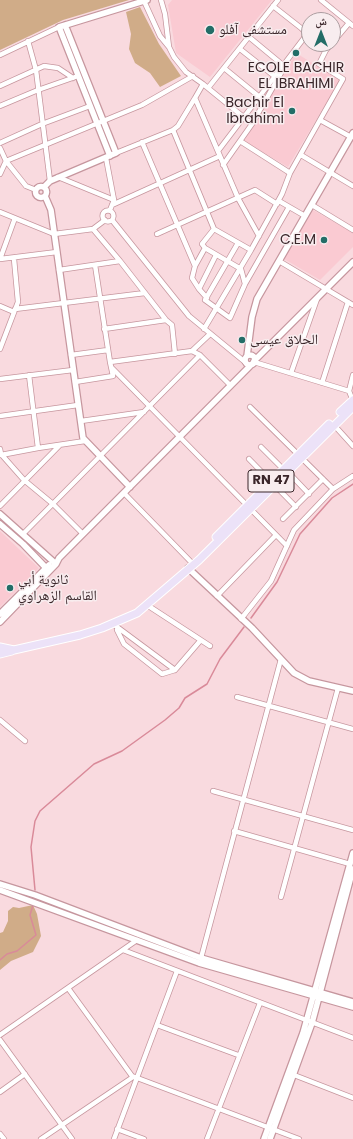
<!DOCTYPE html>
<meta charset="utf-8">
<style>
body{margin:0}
#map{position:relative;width:353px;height:1139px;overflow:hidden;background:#f9dadf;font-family:Poppins,"Noto Naskh Arabic",sans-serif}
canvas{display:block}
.north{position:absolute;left:301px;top:12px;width:40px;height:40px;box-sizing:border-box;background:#f8edef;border:1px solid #ac9da0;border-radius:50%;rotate:0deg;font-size:11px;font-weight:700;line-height:16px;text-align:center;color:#3a262a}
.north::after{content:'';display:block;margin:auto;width:14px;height:18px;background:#236d67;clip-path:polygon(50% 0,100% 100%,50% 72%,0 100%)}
</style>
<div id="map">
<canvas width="353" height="1139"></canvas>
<div class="north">ش</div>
</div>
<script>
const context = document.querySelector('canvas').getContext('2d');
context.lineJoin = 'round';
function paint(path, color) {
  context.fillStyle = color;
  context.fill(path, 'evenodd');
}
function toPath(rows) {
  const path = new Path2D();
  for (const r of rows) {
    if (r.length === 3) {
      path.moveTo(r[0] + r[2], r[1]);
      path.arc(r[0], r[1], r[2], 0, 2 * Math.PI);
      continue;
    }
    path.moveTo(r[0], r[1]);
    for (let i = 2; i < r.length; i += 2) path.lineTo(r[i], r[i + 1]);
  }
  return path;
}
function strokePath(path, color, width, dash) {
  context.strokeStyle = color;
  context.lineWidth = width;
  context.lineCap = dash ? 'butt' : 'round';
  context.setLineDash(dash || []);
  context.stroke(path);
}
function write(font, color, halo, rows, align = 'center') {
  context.font = font + ' Poppins,"Noto Naskh Arabic",sans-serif';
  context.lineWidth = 3;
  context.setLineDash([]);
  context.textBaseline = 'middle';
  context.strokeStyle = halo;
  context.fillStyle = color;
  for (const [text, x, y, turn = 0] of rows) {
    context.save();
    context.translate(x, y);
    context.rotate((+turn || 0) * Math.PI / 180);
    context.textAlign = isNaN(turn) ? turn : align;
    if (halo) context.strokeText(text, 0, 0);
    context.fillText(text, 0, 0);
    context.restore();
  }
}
paint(toPath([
 [172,0,272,0,210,77,176,53,168,5],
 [296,53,340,80,288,167,244,141],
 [313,210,353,233,353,247,320,280,284,259],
 [0,531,39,568,0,607]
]), '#facad2');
paint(toPath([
 [0,0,129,0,63,20,0,50],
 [140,7,159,44,181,76,160,87,150,73,135,63,129,49,131,34,126,12],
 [33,905,37,914,41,936,33,952,11,961,0,970,0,933,3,932,8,921,8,911,13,907,19,908]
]), '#d0ac88');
strokePath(toPath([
 [251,618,277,582,300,534,332,498,353,484],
 [35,890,31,847,35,821,40,811,94,764,122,751,165,720,179,708,185,698,207,684,220,659,244,627],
 [0,960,7,954,17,951,36,935,30,915,33,905]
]), '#d98a99', 1.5);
const minor = toPath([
 [321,0,353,26],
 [144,1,160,36,169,47,165,14,161,0],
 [249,37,284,66],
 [28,41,36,70,50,181],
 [333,42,349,23],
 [315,44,326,50],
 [169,47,174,57,186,72,203,84],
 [240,49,278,79],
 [0,55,59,27],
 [224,68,262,99],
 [0,86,44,66,58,68,73,78],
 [208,88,278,0],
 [195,98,203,84,252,124],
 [0,106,38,90,78,76],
 [320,120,351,137],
 [173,130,214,229,251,250,204,329],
 [240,141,290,173],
 [142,142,195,266,205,248,202,244,214,229],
 [0,143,42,124,90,106],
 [0,148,6,161],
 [218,151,304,38,305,32,301,28,273,6],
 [116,153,173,130,178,126,195,98,238,198,259,236],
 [301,155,353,186],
 [106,158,114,200],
 [6,161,142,105,193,76],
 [223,165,252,124,281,73],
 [0,174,6,161,26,186,36,190],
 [58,177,114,200,110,210],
 [279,201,305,216],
 [112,205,220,156],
 [312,205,353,230],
 [108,216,5.5],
 [0,212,54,234,93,229,105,220],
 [15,218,0,259,57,252],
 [112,220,189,316,245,362],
 [93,229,120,261,166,320,172,325,175,354],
 [157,234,255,190,277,204],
 [238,243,205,300,230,318,245,284,289,207],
 [205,248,241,269,245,284],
 [251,250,282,194,290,173,343,79,319,64,326,50,331,44],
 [279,261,353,305],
 [95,265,110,362],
 [195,266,192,278,199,289],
 [59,270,120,261],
 [207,298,199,289,216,255],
 [0,306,14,312],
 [15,309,145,293],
 [104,329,166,320],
 [0,349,18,302,14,259],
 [71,355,108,350],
 [200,355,230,385],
 [254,362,349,391,353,401],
 [112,368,287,546],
 [291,373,317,299],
 [29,375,38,448,85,441],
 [0,379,73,370],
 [75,382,113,376,110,362,192,351,210,334],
 [322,383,348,302],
 [349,391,353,375],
 [250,407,333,489],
 [0,416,78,405],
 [81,421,144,412],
 [334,425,353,446],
 [261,447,283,469],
 [0,449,1,454,24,480,53,504,83,534],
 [1,455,38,448],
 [249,459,296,507],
 [288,472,309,494],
 [124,493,193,564],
 [0,506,60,445],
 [283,519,323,479],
 [23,534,200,355,192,351],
 [217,596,276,535],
 [147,605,210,646],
 [241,619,271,581,294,530,333,489,353,476],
 [113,624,175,670,200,641],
 [117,630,124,644,162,674,175,670],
 [237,697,353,729],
 [0,720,25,741],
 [213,791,353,830],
 [234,831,350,864],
 [281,897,338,688],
 [123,950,353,1038],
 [201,958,281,659],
 [68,988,132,1076,299,1139],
 [157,1025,238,1055],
 [0,1035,137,940],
 [0,1040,72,1139],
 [294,1075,353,1098],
 [0,1092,25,1074],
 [117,1129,144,1139],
 [0,1134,4,1139],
 [41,1139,133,1077],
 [114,1139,177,971],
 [207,1139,260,1003]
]);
const tertiary = toPath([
 [110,156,59,27,147,0],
 [41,192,5.5],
 [44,187,50,181,116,153,65,25],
 [45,196,51,210,83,438,130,487],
 [250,360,5],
 [247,356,252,317,257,299,353,133],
 [254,361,353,262],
 [0,514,56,564],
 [0,524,23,544,49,571],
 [188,568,252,628,294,673,309,681,353,691],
 [0,614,49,565],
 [0,622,56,564,59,558,252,364],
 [0,884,35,895,201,958,353,1002],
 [0,890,199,963,353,1007],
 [264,1139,303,1033,353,853],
 [270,1139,312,1023,353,869]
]);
const primary = toPath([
 [340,412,353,400],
 [216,537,329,424],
 [0,647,14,650,80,635,102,628,137,613,199,560,353,407],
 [0,654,12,651]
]);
strokePath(minor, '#c6969e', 6);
strokePath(tertiary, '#c6969e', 8);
strokePath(primary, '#fff', 9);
strokePath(minor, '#fff', 4.5);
strokePath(tertiary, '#fff', 5.5);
strokePath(primary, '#ece2f8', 7);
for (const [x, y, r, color] of [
 [210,30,5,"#236d67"],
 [296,53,4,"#236d67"],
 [292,111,4,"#236d67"],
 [324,240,4,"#236d67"],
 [242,340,4,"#236d67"],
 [10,588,4,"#236d67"]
]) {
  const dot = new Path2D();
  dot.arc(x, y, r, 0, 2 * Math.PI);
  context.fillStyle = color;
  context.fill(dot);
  strokePath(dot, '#f8edef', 1.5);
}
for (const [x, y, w] of [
 [271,481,46]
]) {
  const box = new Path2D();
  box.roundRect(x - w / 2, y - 11, w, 22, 3);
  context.fillStyle = '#f8edef';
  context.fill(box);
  strokePath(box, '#3a262a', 1);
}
write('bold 13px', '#3a262a', null, [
 ["RN 47",271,481]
]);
write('14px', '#3a262a', '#f8edef', [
 ["مستشفى آفلو",219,30],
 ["ECOLE BACHIR",296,68,"center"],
 ["EL IBRAHIMI",296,84,"center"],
 ["Bachir El",284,103,"right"],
 ["Ibrahimi",284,119,"right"],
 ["C.E.M",316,240,"right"],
 ["الحلاق عيسى",250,340],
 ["ثانوية أبي",18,580],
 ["القاسم الزهراوي",18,596]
], 'left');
</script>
